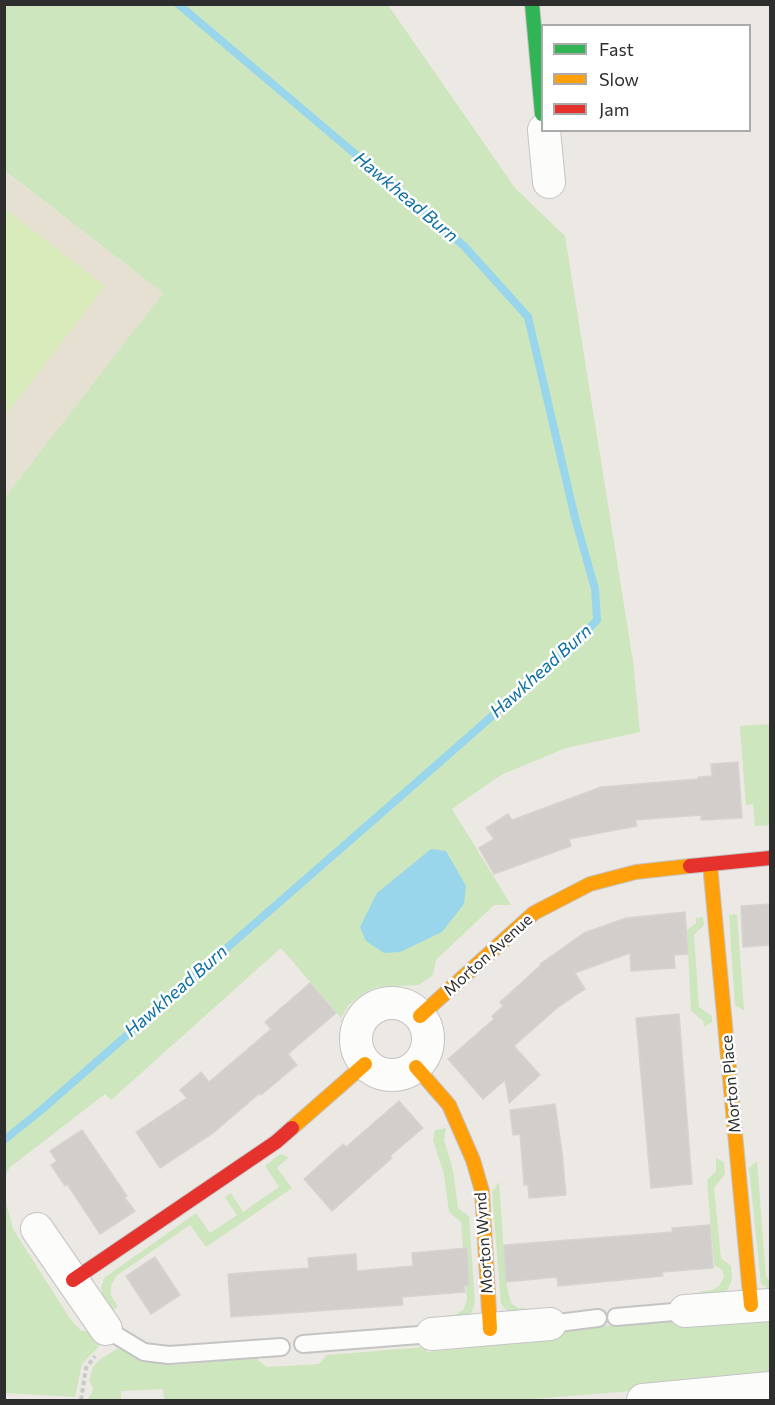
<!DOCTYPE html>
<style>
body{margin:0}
#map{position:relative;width:775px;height:1405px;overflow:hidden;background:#ece8e4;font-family:Commissioner,sans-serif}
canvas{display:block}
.frame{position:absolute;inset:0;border:6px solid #2e2e2e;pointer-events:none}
.legend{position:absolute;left:541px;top:24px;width:210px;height:108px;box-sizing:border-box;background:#fff;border:2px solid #ababab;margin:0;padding:8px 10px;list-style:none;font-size:18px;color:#2e2e2e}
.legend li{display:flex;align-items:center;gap:12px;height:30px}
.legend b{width:30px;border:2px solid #ababab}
</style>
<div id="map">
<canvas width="775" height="1405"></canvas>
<div class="frame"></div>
<ul class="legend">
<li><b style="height:8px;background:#30b455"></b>Fast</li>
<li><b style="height:8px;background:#ff9f0a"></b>Slow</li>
<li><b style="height:8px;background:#e5322d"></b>Jam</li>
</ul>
</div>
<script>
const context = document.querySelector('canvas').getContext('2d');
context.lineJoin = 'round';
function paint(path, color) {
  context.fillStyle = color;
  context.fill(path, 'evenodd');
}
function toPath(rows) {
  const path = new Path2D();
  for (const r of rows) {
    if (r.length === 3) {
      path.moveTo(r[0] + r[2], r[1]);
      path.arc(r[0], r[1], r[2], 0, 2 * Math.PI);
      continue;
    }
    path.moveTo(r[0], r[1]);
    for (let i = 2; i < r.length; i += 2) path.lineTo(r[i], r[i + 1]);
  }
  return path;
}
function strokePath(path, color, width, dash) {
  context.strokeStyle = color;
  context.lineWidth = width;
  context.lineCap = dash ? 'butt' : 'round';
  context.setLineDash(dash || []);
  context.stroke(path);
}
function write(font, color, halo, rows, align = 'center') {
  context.font = font + ' Commissioner,sans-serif';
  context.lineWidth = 5;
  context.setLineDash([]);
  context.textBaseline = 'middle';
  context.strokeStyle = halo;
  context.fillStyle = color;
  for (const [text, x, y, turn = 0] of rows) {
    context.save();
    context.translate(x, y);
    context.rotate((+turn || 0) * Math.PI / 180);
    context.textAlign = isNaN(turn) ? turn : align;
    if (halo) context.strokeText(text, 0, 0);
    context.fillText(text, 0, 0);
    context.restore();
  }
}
paint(toPath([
 [4,171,163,293,5,497,4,497]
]), '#e6e0d3');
paint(toPath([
 [5,5,388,5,515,188,565,236,633,661,640,732,566,748,501,775,452,809,511,905,494,905,436,960,433,975,419,985,377,987,364,993,348,1006,341,1018,281,948,111,1100,105,1094,9,1168,5,1178,5,497,163,293,5,171],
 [770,724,770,825,755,826,753,804,746,805,740,726],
 [737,914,744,1010,735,1006,729,915],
 [703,917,704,925,694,935,699,1007,712,1016,712,1022,704,1027,703,1021,691,1011,687,930,696,923,696,918],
 [446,1128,444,1140,453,1170,458,1208,469,1216,475,1302,472,1312,463,1321,448,1324,444,1316,455,1315,463,1310,467,1300,461,1222,449,1212,444,1174,433,1140,435,1130],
 [280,1154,289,1157,277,1168,292,1188,206,1247,190,1225,116,1276,111,1286,111,1295,118,1307,111,1311,104,1301,101,1288,104,1278,196,1213,210,1233,237,1215,225,1197,231,1193,243,1212,279,1187,265,1166],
 [716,1158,724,1162,725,1174,714,1188,721,1258,731,1266,732,1280,728,1289,722,1296,705,1300,699,1292,712,1290,719,1286,724,1277,722,1270,714,1265,707,1180,716,1171],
 [757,1161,766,1276,770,1282,770,1290,761,1284,749,1168],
 [499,1182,506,1282,511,1303,518,1308,526,1308,519,1317,508,1312,501,1304,492,1192],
 [4,1194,13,1229,69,1317,81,1331,96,1332,103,1342,82,1364,75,1397,5,1393],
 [674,1319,682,1322,684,1327,770,1320,770,1380,520,1400,164,1400,163,1389,121,1391,121,1400,87,1400,92,1393,93,1388,89,1381,93,1367,99,1360,118,1348,154,1362,174,1365,256,1358,267,1367,319,1364,327,1355,424,1347,427,1352,557,1339,556,1336,565,1330]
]), '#cee6be');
paint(toPath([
 [4,208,105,286,5,416,4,416]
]), '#d9eabb');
paint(toPath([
 [431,849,446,851,466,886,464,904,442,932,400,952,384,953,366,941,360,927,377,893]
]), '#99d6ec');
strokePath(toPath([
 [4,1140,39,1112,449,754,576,642,597,620,595,589,575,518,528,317,464,246,178,4]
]), '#99d6ec', 8);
const building = toPath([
 [738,762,742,818,701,820,701,815,635,820,637,826,569,839,571,846,494,874,479,848,494,839,486,828,508,814,512,820,601,787,698,779,698,777,712,776,711,764,738,762],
 [771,904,771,945,743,947,741,906,771,904],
 [685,912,688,954,674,955,675,968,631,971,630,953,575,973,585,989,557,1008,514,1046,540,1075,509,1103,505,1080,483,1099,448,1059,494,1019,492,1016,503,1006,500,1002,541,965,540,964,584,933,626,918,685,912],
 [310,983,336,1013,288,1054,297,1065,261,1095,260,1093,213,1133,160,1168,136,1132,187,1098,180,1090,201,1072,209,1082,236,1059,271,1029,265,1022,310,983],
 [679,1014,692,1184,651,1188,636,1018,679,1014],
 [399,1101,423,1128,390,1156,392,1158,332,1211,304,1179,343,1144,346,1147,399,1101],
 [555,1104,562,1152,566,1195,529,1198,528,1185,524,1185,520,1134,513,1135,510,1110,555,1104],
 [82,1130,127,1196,125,1198,135,1211,100,1234,67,1184,65,1186,51,1165,57,1161,50,1151,82,1130],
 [710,1225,713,1268,662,1272,663,1276,558,1286,557,1277,506,1282,504,1245,673,1232,672,1228,710,1225],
 [467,1248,469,1285,464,1286,465,1292,402,1297,403,1305,231,1317,228,1274,309,1268,308,1258,356,1254,357,1271,413,1266,412,1253,467,1248],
 [155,1257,180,1295,151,1314,126,1276,155,1257]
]);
paint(building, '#d1cecb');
strokePath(building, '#d7d4d0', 1.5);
const lane = toPath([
 [616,1317,685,1311],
 [550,1324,598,1318],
 [106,1329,144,1352,169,1355,281,1347],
 [303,1344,432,1334]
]);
const street = toPath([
 [544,130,549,182],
 [392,1039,36],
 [37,1229,106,1329],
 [685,1311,770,1305],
 [432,1334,550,1324],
 [643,1400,770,1388]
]);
const fast = toPath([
 [532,4,542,114]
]);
const slow = toPath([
 [710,864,751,1305],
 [420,1016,534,913,590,884,636,872,690,866],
 [416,1067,449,1105,473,1160,482,1191,490,1329],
 [292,1128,365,1064]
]);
const jam = toPath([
 [690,866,770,858],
 [73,1280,276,1142,292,1128]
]);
strokePath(lane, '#c5c4c5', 20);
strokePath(street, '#c5c4c5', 34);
strokePath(fast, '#c5c4c5', 16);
strokePath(slow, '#c5c4c5', 16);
strokePath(jam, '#c5c4c5', 16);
strokePath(toPath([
 [81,1400,86,1368,95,1356]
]), '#c9c9c8', 4, [4.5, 3]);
strokePath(lane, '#fcfcfb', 16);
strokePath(street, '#fcfcfb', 32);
strokePath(fast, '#30b455', 14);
strokePath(slow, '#ff9f0a', 14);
strokePath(jam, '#e5322d', 14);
write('16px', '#2e2e2e', '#fff', [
 ["Morton Avenue",488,955,-42],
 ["Morton Place",731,1084,-95],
 ["Morton Wynd",484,1243,-94]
]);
write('italic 18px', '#0d6fa3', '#fff', [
 ["Hawkhead Burn",406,197,40],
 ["Hawkhead Burn",541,671,-42],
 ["Hawkhead Burn",176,991,-41]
]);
</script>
